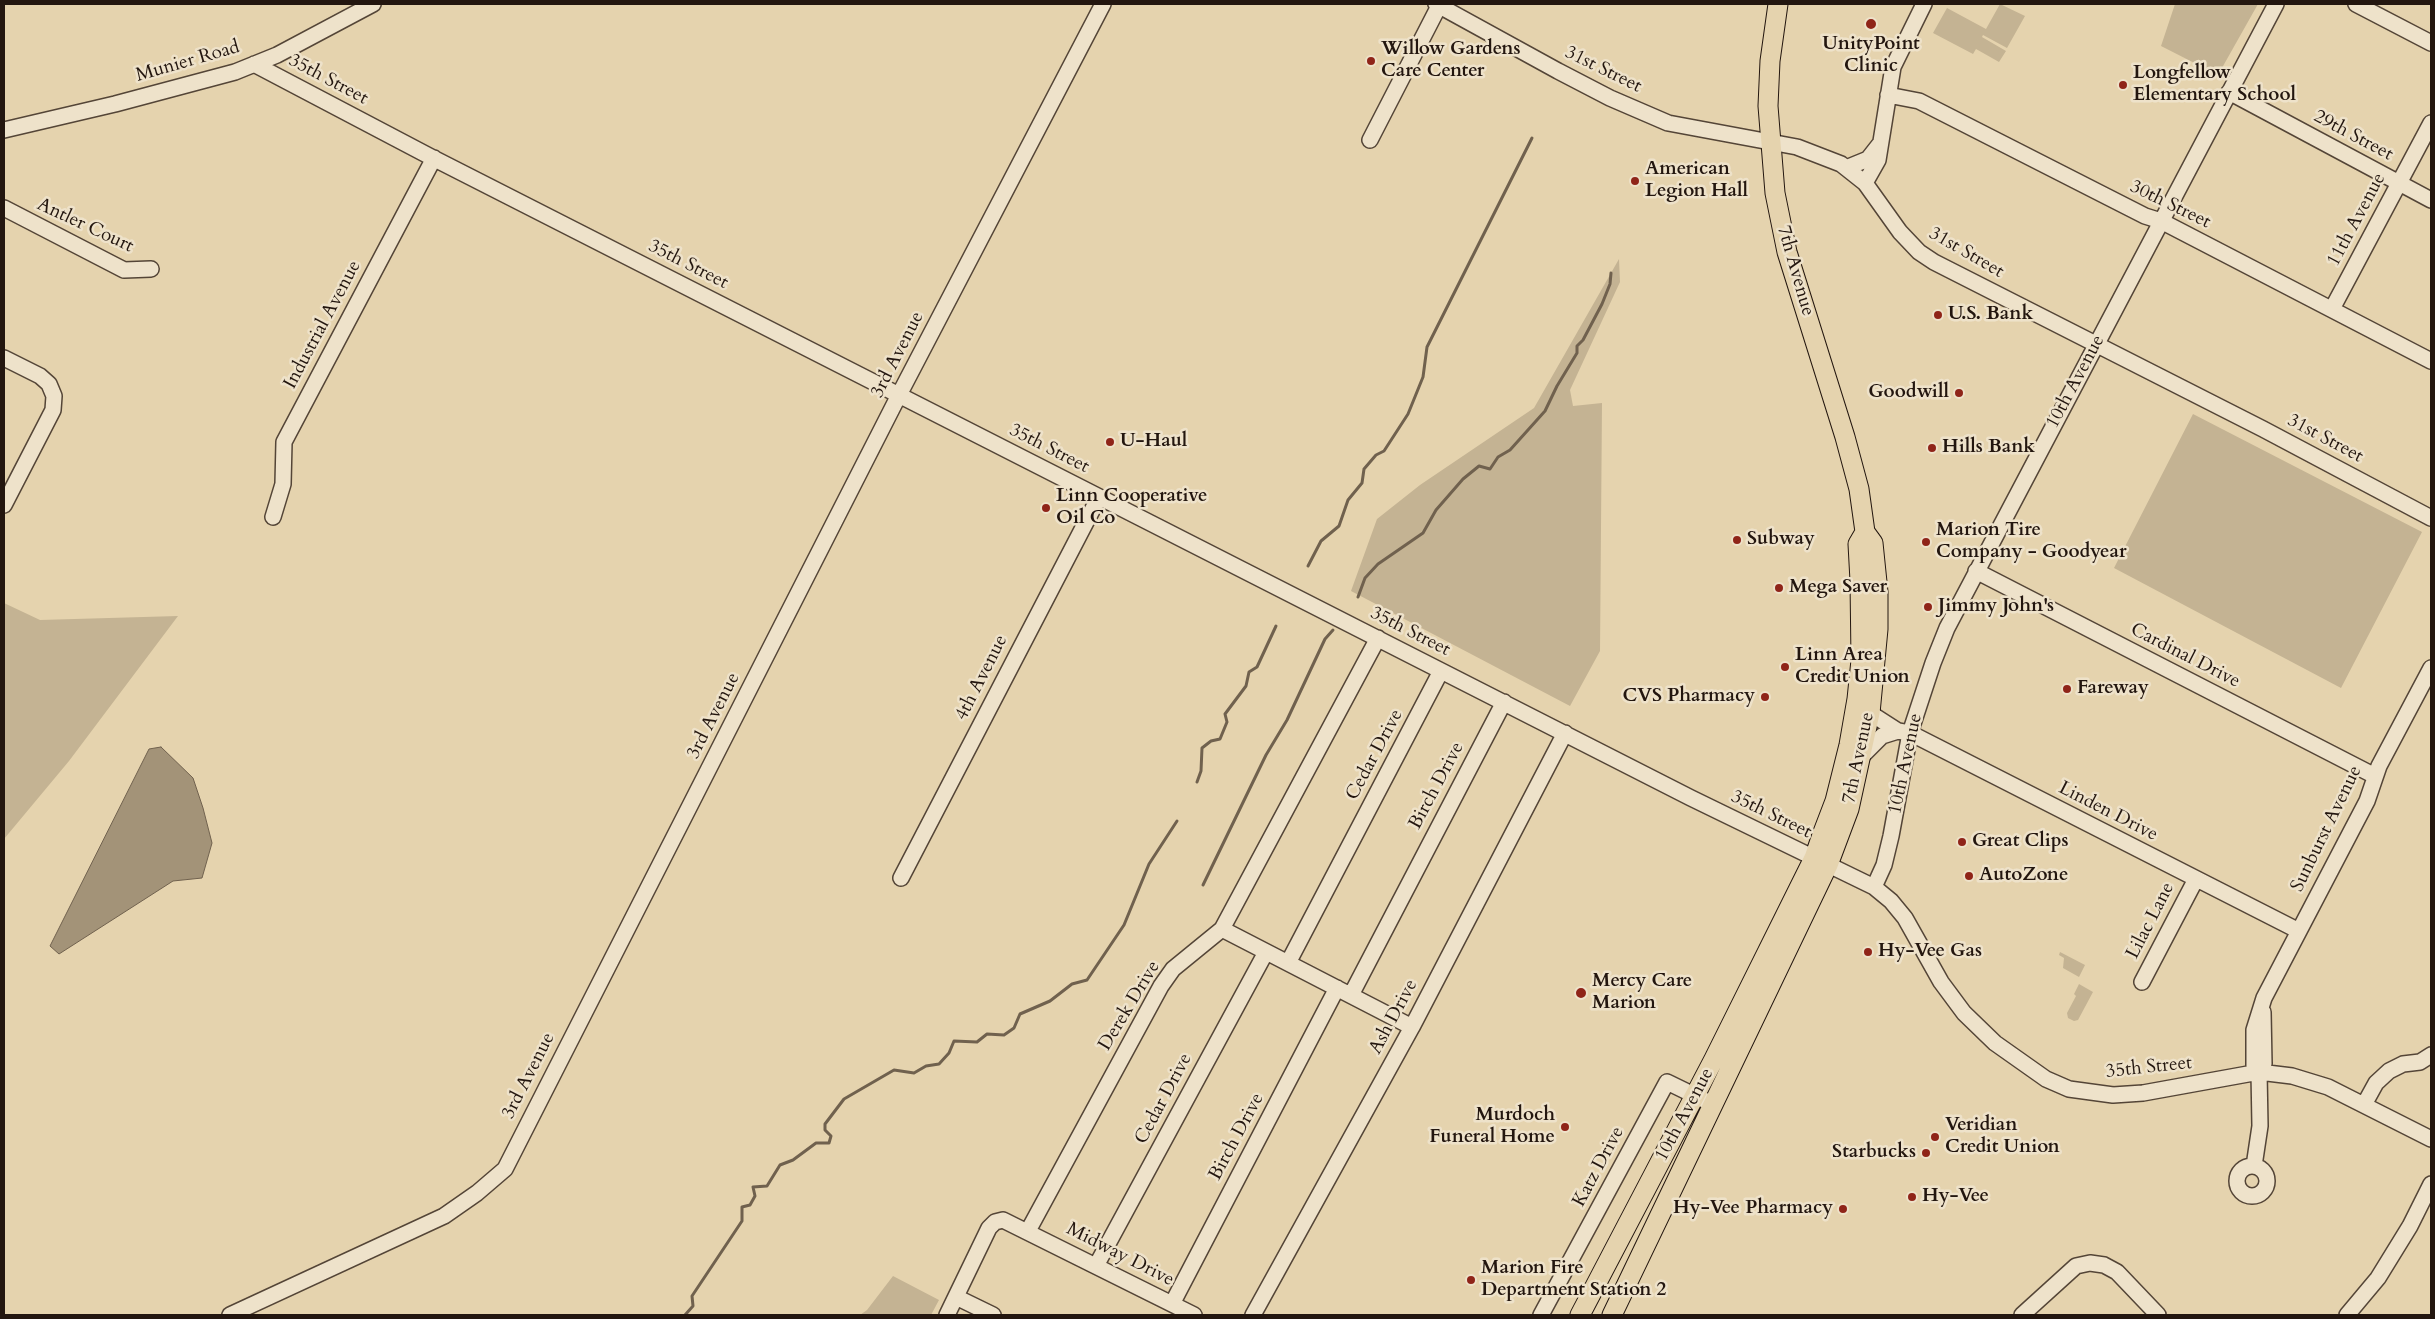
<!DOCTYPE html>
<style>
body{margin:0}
#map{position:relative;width:2435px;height:1319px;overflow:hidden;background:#e5d3ae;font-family:Cardo,serif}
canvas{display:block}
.frame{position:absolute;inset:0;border:5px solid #23160f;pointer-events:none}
</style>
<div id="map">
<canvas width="2435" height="1319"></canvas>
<div class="frame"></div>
</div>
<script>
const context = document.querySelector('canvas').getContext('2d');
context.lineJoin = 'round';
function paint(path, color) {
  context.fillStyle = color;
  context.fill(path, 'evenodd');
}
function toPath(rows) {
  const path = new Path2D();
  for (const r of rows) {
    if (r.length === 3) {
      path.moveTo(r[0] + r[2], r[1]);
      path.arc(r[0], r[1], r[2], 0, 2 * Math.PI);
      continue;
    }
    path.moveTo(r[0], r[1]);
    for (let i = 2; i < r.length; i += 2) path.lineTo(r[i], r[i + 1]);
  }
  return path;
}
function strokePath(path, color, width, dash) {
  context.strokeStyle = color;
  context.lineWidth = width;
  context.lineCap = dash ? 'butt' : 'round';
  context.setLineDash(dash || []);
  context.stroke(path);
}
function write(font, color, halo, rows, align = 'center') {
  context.font = font + ' Cardo,serif';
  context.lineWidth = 5;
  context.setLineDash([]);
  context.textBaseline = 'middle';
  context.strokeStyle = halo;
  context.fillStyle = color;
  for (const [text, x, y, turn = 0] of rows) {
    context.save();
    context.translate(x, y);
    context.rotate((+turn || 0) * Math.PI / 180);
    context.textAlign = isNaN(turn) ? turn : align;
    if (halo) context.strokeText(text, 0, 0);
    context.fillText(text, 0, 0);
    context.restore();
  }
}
paint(toPath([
 [2000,4,2025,16,2007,48,1983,35,1982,37,2006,51,1999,62,1976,49,1973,54,1933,33,1947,8,1986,29],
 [2175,4,2258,4,2218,75,2161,46],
 [1619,259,1620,282,1570,390,1573,406,1602,403,1600,651,1570,706,1351,591,1377,519,1420,485,1534,408],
 [2193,414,2422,532,2341,688,2114,568],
 [4,603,40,620,178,616,69,761,4,839],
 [2060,952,2085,965,2079,977,2063,968,2064,958,2059,955],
 [2079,984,2093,992,2078,1020,2074,1021,2068,1018,2067,1013,2076,996,2074,994],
 [893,1276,939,1300,931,1315,860,1315,867,1310]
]), '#c4b393');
const water = toPath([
 [161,747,193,778,203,808,212,843,202,878,173,881,59,954,50,946,149,749,161,747]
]);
paint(water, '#a39378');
strokePath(water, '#70614e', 1);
strokePath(toPath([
 [1308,566,1321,541,1339,526,1348,500,1362,483,1364,469,1376,455,1384,451,1408,414,1423,377,1427,347,1532,138],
 [1358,597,1365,578,1378,564,1423,533,1436,510,1463,479,1479,466,1490,469,1498,457,1510,450,1545,411,1557,386,1577,353,1577,346,1583,340,1602,304,1610,284,1611,273],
 [1197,782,1201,771,1202,748,1211,741,1220,739,1227,722,1225,714,1246,686,1249,672,1257,667,1276,626],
 [1203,885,1266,755,1287,720,1325,639,1333,630],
 [685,1315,693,1306,692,1296,742,1221,742,1207,750,1205,755,1196,753,1187,767,1186,780,1165,793,1160,816,1143,829,1143,831,1136,825,1130,825,1124,844,1099,894,1070,914,1073,926,1066,939,1064,949,1053,954,1041,977,1042,987,1034,1004,1035,1014,1028,1020,1014,1050,1001,1072,984,1087,980,1124,925,1149,864,1177,821]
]), '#70614e', 3);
const minor = toPath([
 [1436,4,1558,71,1610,98,1668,123,1797,147,1841,164,1865,183,1900,232,1919,252,1934,262,2263,429,2431,518],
 [2356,4,2431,43],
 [254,64,429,156,1691,798,1874,887,1891,901,1905,918,1941,982,1964,1013,1995,1043,2046,1079,2069,1089,2113,1095,2143,1093,2259,1072,2292,1076,2328,1087,2431,1139],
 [2229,92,2431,200],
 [1888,95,1919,101,2145,216,2161,221,2431,361],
 [4,130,115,104,235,72,277,55,373,4],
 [1370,140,1440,4],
 [1846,168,1868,159,1879,145],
 [1865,183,1878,160,1893,67,1924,4],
 [4,208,124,270,151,269],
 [2332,309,2431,123],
 [4,358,40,376,49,384,54,396,53,410,4,505],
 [273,517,283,484,284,442,434,158],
 [1976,571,2375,776],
 [1870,713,1898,731,1910,733,2299,931],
 [1862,756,1882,736,1898,731],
 [901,878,1099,497],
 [1874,887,1884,865,1891,836,1910,733,1933,663,1947,628,2276,4],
 [1222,929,1412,1027],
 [1288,963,1441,671],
 [2142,982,2196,879],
 [1351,995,1504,702],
 [2263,1012,2264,1064],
 [2254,1073,2254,1030,2264,998,2367,801,2379,766,2431,668],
 [2365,1103,2376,1083,2389,1071,2403,1064,2420,1062,2431,1055],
 [2254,1166,2260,1126,2259,1072],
 [2252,1181,15],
 [1028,1231,1161,986,1173,969,1222,929,1378,638],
 [1096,1266,1266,952],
 [956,1297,993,1315],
 [1172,1304,1337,988],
 [230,1315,444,1216,477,1193,505,1169,899,395,1103,4],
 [947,1315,989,1228,995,1222,1003,1220,1194,1315],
 [1253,1315,1412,1027,1565,733],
 [1541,1315,1667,1082,1704,1100],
 [2022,1315,2076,1266,2090,1263,2104,1265,2117,1272,2158,1315],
 [2347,1315,2378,1278,2410,1226,2431,1184]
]);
const major = toPath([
 [1580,1315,1714,1059,1814,858,1822,835,1835,801,1849,745,1857,699,1861,660,1860,581,1858,544,1865,532],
 [1612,1315,1828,865,1849,809,1870,713,1878,629,1878,592,1873,543,1865,532,1859,489,1845,437,1787,252,1775,193,1768,106,1770,61,1778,4]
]);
strokePath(minor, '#544537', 18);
strokePath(major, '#23160f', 21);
strokePath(minor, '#eee2ca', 15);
strokePath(major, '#e5d3ae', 19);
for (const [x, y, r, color] of [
 [1871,24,6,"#8f2418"],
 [1371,61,5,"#8f2418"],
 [2123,85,5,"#8f2418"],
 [1635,181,5,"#8f2418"],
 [1938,315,5,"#8f2418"],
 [1959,393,5,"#8f2418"],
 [1110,442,5,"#8f2418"],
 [1932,448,5,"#8f2418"],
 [1046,508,5,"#8f2418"],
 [1737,540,5,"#8f2418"],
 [1926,542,5,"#8f2418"],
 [1779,588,5,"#8f2418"],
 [1928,607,5,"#8f2418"],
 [1785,667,5,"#8f2418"],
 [2067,689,5,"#8f2418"],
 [1765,697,5,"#8f2418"],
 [1962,842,5,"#8f2418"],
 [1969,876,5,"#8f2418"],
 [1868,952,5,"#8f2418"],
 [1581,993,6,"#8f2418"],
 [1565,1127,5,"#8f2418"],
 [1935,1137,5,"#8f2418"],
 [1926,1153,5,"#8f2418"],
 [1912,1197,5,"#8f2418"],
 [1843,1209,5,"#8f2418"],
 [1471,1280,5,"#8f2418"]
]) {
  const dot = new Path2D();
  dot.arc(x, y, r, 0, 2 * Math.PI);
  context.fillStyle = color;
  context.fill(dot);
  strokePath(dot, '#eee2ca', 2);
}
write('bold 19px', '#23160f', '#eee2ca', [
 ["UnityPoint",1871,45,"center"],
 ["Clinic",1871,67,"center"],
 ["Willow Gardens",1381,50],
 ["Care Center",1381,72],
 ["Longfellow",2133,74],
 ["Elementary School",2133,96],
 ["American",1645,170],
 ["Legion Hall",1645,192],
 ["U.S. Bank",1948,315],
 ["Goodwill",1949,393,"right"],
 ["U-Haul",1120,442],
 ["Hills Bank",1942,448],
 ["Linn Cooperative",1056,497],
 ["Oil Co",1056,519],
 ["Marion Tire",1936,531],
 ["Company - Goodyear",1936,553],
 ["Subway",1747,540],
 ["Mega Saver",1789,588],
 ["Jimmy John's",1938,607],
 ["Linn Area",1795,656],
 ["Credit Union",1795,678],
 ["Fareway",2077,689],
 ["CVS Pharmacy",1755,697,"right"],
 ["Great Clips",1972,842],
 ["AutoZone",1979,876],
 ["Hy-Vee Gas",1878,952],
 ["Mercy Care",1592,982],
 ["Marion",1592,1004],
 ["Murdoch",1555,1116,"right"],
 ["Funeral Home",1555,1138,"right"],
 ["Veridian",1945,1126],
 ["Credit Union",1945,1148],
 ["Starbucks",1916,1153,"right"],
 ["Hy-Vee",1922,1197],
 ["Hy-Vee Pharmacy",1833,1209,"right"],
 ["Marion Fire",1481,1269],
 ["Department Station 2",1481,1291]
], 'left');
write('19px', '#23160f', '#eee2ca', [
 ["Munier Road",188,62,-16],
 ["31st Street",1603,70,26],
 ["35th Street",328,80,28],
 ["29th Street",2353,136,28],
 ["30th Street",2170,205,26],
 ["11th Avenue",2357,220,-62],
 ["Antler Court",85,226,25],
 ["31st Street",1966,253,30],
 ["35th Street",688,265,27],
 ["7th Avenue",1795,271,74],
 ["Industrial Avenue",323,325,-62],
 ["3rd Avenue",898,355,-63],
 ["10th Avenue",2076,382,-62],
 ["31st Street",2325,439,28],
 ["35th Street",1049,449,27],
 ["35th Street",1410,632,27],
 ["Cardinal Drive",2185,656,27],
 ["4th Avenue",982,678,-63],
 ["3rd Avenue",714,716,-63],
 ["Cedar Drive",1375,755,-62],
 ["7th Avenue",1859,758,-78],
 ["10th Avenue",1906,764,-78],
 ["Birch Drive",1437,786,-62],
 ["Linden Drive",2108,812,27],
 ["35th Street",1771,815,26],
 ["Sunburst Avenue",2327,829,-64],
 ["Lilac Lane",2151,921,-63],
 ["Derek Drive",1130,1006,-59],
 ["Ash Drive",1394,1017,-62],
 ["35th Street",2149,1068,-6],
 ["3rd Avenue",529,1076,-63],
 ["Cedar Drive",1164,1099,-62],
 ["10th Avenue",1685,1115,-62],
 ["Birch Drive",1237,1137,-62],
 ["Katz Drive",1599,1167,-62],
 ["Midway Drive",1120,1255,27]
]);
</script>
